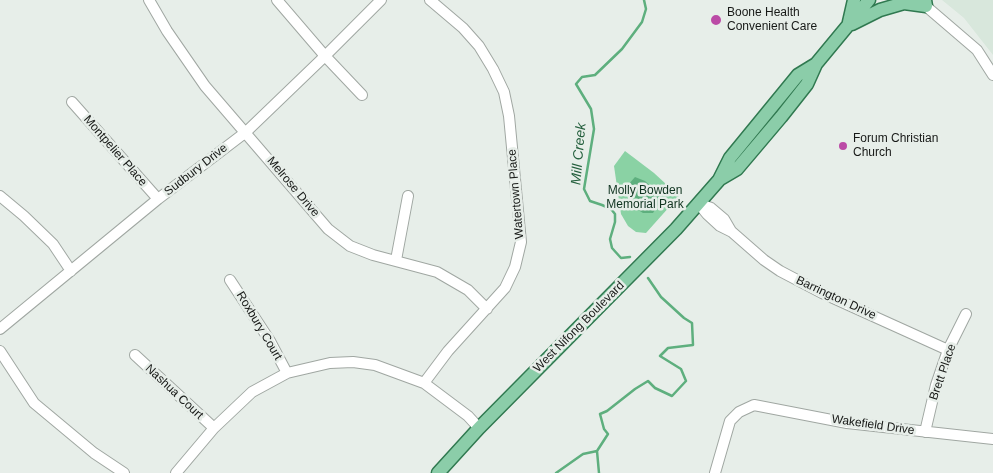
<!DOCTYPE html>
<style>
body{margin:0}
canvas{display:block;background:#e7eee9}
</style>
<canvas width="993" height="473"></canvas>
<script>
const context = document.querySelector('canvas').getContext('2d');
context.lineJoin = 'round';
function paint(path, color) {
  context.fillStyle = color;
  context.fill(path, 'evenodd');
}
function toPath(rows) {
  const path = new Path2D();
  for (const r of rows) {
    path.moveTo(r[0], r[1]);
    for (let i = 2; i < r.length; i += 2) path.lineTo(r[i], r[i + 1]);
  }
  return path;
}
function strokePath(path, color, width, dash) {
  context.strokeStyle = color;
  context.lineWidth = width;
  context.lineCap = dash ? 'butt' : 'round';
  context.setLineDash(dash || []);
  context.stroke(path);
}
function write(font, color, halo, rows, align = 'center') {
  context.font = font + ' Helvetica,sans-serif';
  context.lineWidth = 5;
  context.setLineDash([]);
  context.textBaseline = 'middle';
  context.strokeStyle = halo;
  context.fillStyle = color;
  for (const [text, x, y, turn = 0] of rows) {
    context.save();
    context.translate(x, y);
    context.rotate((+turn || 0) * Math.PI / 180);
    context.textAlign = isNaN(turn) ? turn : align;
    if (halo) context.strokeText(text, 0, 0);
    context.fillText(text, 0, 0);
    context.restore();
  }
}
paint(toPath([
 [942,0,993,0,993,55,964,18]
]), '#d8e7dc');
paint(toPath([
 [625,151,654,173,679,196,646,233,636,232,628,226,621,214,614,166]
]), '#8ad2a4');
paint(toPath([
 [635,177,645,181,659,194,658,205,653,213,643,213,635,208,636,199,629,189,628,185]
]), '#5eaf7e');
strokePath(toPath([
 [630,257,621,258,612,248,610,239,615,222,615,214,611,209,602,205,590,201,584,189,594,129,591,109,576,84,582,77,595,75,622,49,642,22,646,9,644,0],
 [597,451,599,473],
 [556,473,583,454,597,451,608,434,604,429,600,414,607,411,635,389,648,381,655,388,672,396,686,381,681,369,660,356,668,348,693,345,692,323,684,318,661,297,648,278]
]), '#5eaf7e', 2.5);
const minor = toPath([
 [149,0,167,31,205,86,328,229,350,246,373,255,437,272,468,290,487,309],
 [277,0,325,56,362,95],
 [921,2,977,50,993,75],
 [72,102,158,199],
 [0,196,24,216,53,244,71,271],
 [698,203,707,214,720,226,732,232,764,260,780,271,822,293,948,350],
 [700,204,711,208,724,219,731,231],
 [396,260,408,196],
 [230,280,270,341,287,373],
 [0,329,158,199,246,132,325,56,381,0],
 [0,351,34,403,94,453,124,473],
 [135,355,214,428],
 [424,383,448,351,505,288,515,267,521,242,509,116,504,92,493,69,479,46,463,28,430,0],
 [925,432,936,385,948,350,966,314],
 [176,473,214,428,252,392,287,373,330,363,353,362,375,365,424,383,468,416,479,428],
 [715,473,730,421,739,412,754,405,847,423,993,439]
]);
const major = toPath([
 [849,22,854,0],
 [852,24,880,10,904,3,926,6,925,0],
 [720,179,737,169,781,117,807,84,816,64,869,0],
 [438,473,479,428,676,229,719,180,730,158,798,75,816,64]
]);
strokePath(minor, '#a0a7a2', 12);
strokePath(major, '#307950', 15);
strokePath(minor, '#fff', 10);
strokePath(major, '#8bcda9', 12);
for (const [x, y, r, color] of [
 [716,20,6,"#bb4aa6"],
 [843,146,5,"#bb4aa6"]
]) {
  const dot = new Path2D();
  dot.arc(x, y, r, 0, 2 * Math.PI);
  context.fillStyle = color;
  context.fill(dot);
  strokePath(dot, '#e7eee9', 2);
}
write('12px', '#171917', '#e7eee9', [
 ["Boone Health",727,13],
 ["Convenient Care",727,27],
 ["Forum Christian",853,139],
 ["Church",853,153]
], 'left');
write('12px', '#171917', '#e7eee9', [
 ["Montpelier Place",115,151,49],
 ["Sudbury Drive",196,170,-38],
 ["Melrose Drive",293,187,50],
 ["Watertown Place",516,194,-95],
 ["Barrington Drive",836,298,25],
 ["Roxbury Court",259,326,59],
 ["West Nifong Boulevard",579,327,-45],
 ["Brett Place",943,372,-71],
 ["Nashua Court",174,392,43],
 ["Wakefield Drive",873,425,8]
]);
write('12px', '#0f331f', '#e7eee9', [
 ["Molly Bowden",645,191],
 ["Memorial Park",645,205]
]);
write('italic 14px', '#25603e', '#e7eee9', [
 ["Mill Creek",579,154,-85]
]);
</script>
